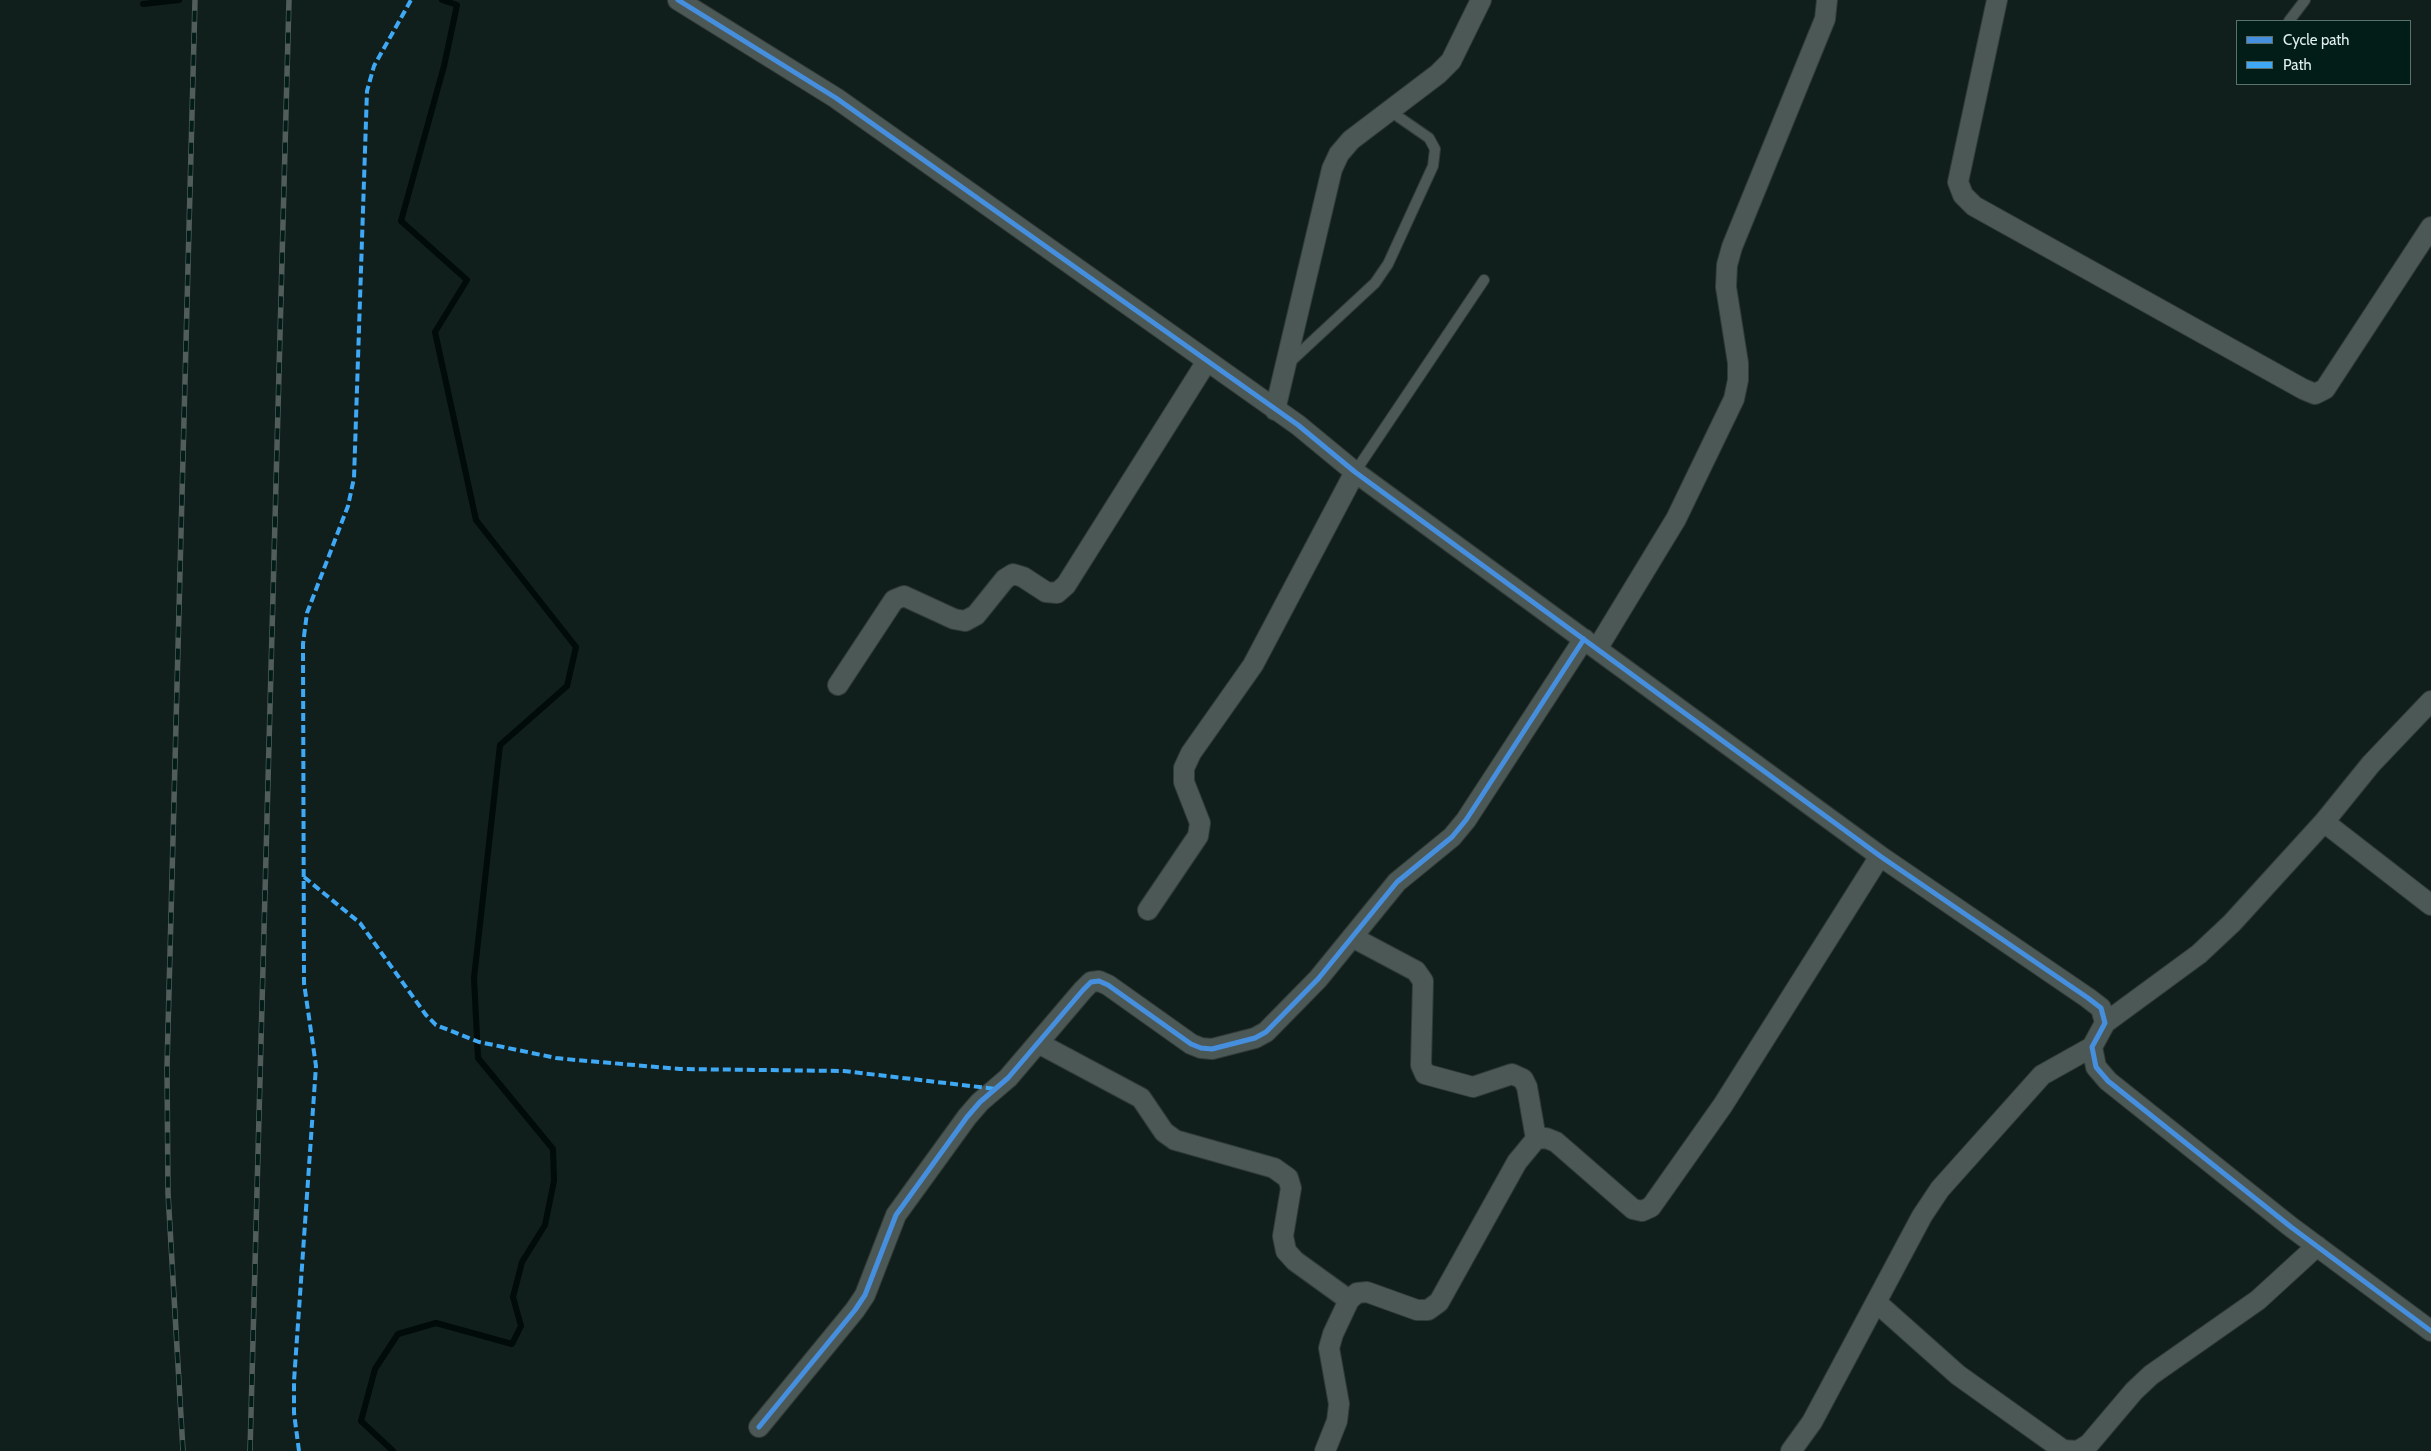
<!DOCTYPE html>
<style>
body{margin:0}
#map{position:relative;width:2431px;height:1451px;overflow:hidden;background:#101f1c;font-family:Cabin,sans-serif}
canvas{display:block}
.legend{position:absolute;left:2236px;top:20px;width:175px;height:65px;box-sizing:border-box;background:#021c17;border:1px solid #5b716c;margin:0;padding:6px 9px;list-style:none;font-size:15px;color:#e0f0ec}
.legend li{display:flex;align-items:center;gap:10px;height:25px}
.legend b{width:25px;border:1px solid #5b716c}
</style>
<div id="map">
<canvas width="2431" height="1451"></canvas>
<ul class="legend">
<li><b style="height:6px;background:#468fdf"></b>Cycle path</li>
<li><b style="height:6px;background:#3fa9f5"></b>Path</li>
</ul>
</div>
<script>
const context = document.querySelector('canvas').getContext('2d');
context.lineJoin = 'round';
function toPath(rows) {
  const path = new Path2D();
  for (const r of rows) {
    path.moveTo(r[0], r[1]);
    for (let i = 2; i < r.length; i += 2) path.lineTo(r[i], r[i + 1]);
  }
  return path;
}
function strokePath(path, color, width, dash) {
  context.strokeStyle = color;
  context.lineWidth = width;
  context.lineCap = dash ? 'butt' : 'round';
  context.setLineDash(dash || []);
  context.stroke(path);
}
strokePath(toPath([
 [143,4,179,0],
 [393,1451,361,1421,375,1369,398,1334,436,1323,512,1344,521,1326,513,1297,522,1262,545,1225,554,1181,553,1149,478,1058,474,978,500,745,567,686,576,647,476,520,435,332,467,280,401,221,444,66,457,5,442,0]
]), '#010b09', 6);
const lane = toPath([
 [2289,21,2305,0],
 [1290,362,1375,283,1388,264,1433,166,1435,149,1429,138,1390,111],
 [1355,472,1484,280]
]);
const street = toPath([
 [678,0,836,98,1298,425,1355,472,1880,856,2088,998,2101,1008,2105,1023,2092,1047,2096,1067,2108,1081,2291,1227,2431,1331],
 [1997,0,1958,182,1963,195,1974,206,2303,389,2315,394,2325,389,2431,227],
 [1275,410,1332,169,1339,154,1351,140,1438,74,1451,61,1481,0],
 [1597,649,1676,519,1734,399,1738,380,1738,363,1726,287,1727,265,1732,247,1825,19,1827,0],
 [838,685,894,600,904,596,954,619,965,621,976,615,1005,579,1013,574,1023,577,1046,592,1057,593,1066,585,1207,361],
 [2324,822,2431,905],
 [1148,910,1198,836,1200,823,1184,782,1184,768,1191,753,1253,665,1355,472],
 [1352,937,1416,971,1423,981,1421,1065,1425,1074,1473,1087,1512,1074,1523,1079,1527,1087,1536,1139],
 [2105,1023,2199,954,2232,923,2324,822,2371,764,2431,701],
 [1038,1043,1141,1098,1164,1132,1175,1140,1274,1168,1288,1178,1291,1188,1283,1236,1286,1251,1295,1261,1349,1300],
 [1876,1302,1958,1375,2063,1450,2078,1451,2089,1444,2134,1391,2151,1375,2258,1300,2317,1246],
 [759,1427,855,1310,865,1295,896,1215,967,1117,980,1102,1008,1078,1083,990,1091,982,1099,981,1108,985,1191,1044,1201,1048,1212,1049,1255,1038,1266,1032,1318,979,1397,882,1452,837,1466,820,1584,639],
 [1325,1451,1337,1421,1339,1404,1329,1348,1333,1334,1349,1300,1357,1293,1367,1292,1417,1310,1428,1310,1439,1302,1517,1162,1536,1139,1546,1138,1556,1142,1633,1209,1642,1211,1651,1207,1723,1105,1880,856],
 [1791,1451,1812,1422,1922,1216,1940,1189,2042,1075,2092,1047]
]);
strokePath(lane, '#313b38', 12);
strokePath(street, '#313b38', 22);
strokePath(lane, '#4c5855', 10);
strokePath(street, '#4c5855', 20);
const rail = toPath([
 [183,1451,168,1193,167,1067,195,0],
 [250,1451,289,0]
]);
strokePath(rail, '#515d5b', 5.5);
strokePath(rail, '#021c17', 4, [11]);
strokePath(toPath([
 [304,877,360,923,426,1015,436,1025,479,1042,556,1058,576,1060,680,1069,844,1071,996,1089],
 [299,1451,294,1413,294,1381,316,1066,304,983,303,644,307,613,348,506,354,478,367,91,374,66,411,0]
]), '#3fa9f5', 4, [8, 4]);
strokePath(toPath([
 [678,0,836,98,1298,425,1355,472,1880,856,2088,998,2101,1008,2105,1023,2092,1047,2096,1067,2108,1081,2291,1227,2431,1331],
 [759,1427,855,1310,865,1295,896,1215,967,1117,980,1102,1008,1078,1083,990,1091,982,1099,981,1108,985,1191,1044,1201,1048,1212,1049,1255,1038,1266,1032,1318,979,1397,882,1452,837,1466,820,1584,639]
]), '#468fdf', 5);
</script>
